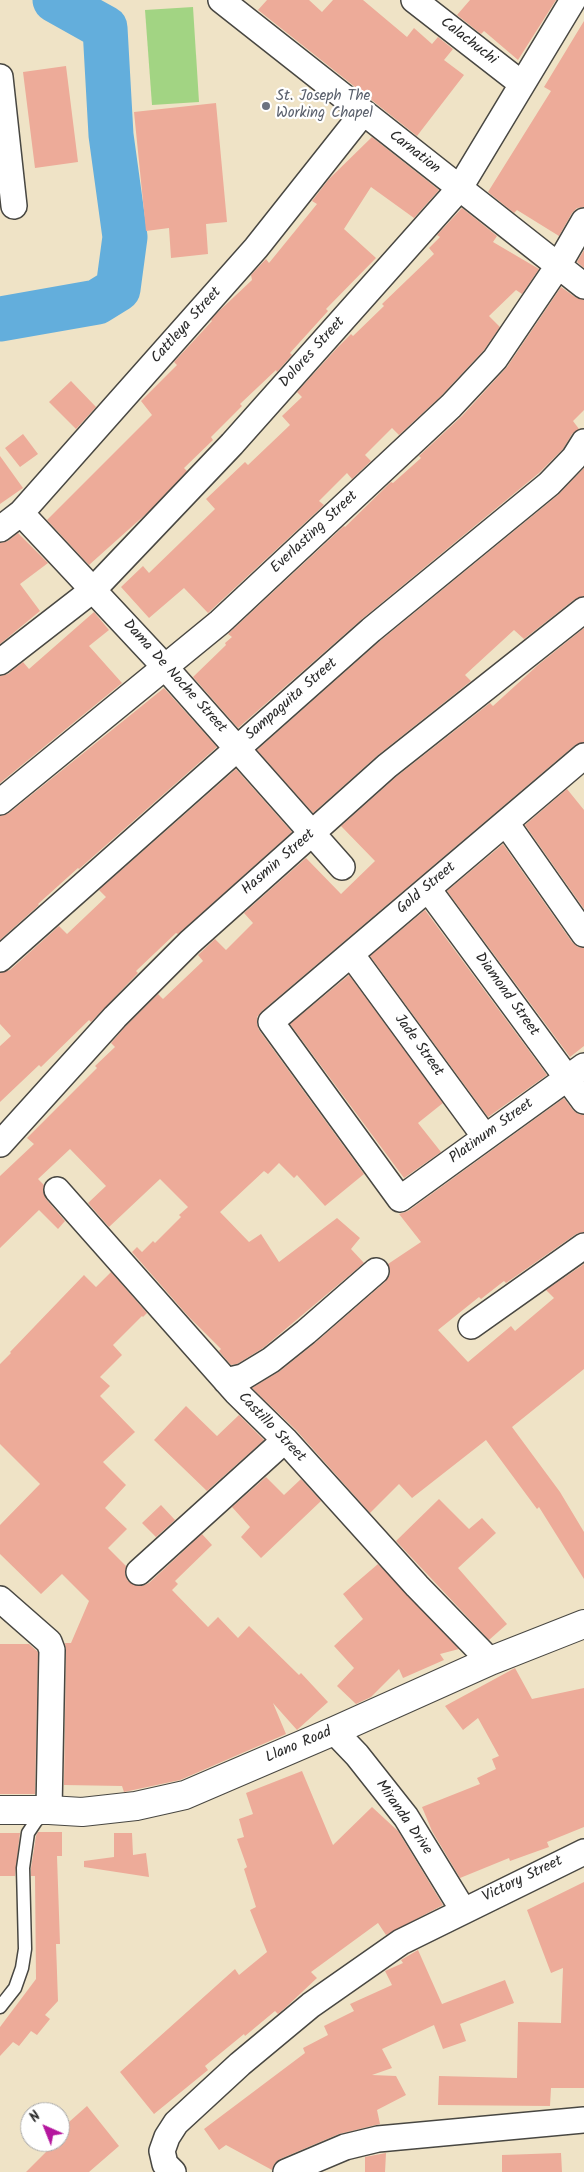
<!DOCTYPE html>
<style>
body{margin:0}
#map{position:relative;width:584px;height:2172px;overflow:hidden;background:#efe3c6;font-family:Kalam,sans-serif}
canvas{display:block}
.north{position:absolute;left:20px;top:2102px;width:50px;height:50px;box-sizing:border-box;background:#fff;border:1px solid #aaa;border-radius:50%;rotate:316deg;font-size:14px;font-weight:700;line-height:20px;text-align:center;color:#2b2b2b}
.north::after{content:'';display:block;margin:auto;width:18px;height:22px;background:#b5179e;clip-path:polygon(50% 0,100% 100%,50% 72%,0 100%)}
</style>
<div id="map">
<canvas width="584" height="2172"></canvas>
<div class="north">N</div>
</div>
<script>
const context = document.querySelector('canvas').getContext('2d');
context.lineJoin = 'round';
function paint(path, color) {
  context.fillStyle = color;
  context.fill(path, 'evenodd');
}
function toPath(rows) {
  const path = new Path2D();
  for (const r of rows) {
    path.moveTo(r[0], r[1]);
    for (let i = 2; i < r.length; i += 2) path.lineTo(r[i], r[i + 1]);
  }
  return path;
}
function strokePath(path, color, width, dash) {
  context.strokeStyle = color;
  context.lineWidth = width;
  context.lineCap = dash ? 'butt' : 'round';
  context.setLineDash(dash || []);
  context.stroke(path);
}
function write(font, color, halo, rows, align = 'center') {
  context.font = font + ' Kalam,sans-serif';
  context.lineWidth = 4.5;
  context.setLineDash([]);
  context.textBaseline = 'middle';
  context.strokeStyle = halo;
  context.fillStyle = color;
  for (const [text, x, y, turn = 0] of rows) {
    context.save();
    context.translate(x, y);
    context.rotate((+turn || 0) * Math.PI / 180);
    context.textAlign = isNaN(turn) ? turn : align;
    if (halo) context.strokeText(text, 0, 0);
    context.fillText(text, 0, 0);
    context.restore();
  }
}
paint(toPath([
 [193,7,199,102,152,105,145,10]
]), '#a2d483');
strokePath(toPath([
 [0,319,97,302,118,289,125,237,111,135,105,28,55,0]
]), '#63aedc', 45);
paint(toPath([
 [267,0,309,0,322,12,333,0,363,0,407,37,414,28,432,44,438,37,453,49,444,60,464,75,417,136,258,10],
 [470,0,556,0,518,60,484,31,481,34,457,15],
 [584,21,584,207,577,208,572,213,559,236,517,210,514,213,488,192,551,91,544,87],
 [66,66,78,162,35,168,23,72],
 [216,103,227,222,206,224,208,254,171,258,169,228,146,231,134,112],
 [372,137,439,190,414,218,371,187,344,229,376,258,326,309,328,311,290,353,292,355,277,372,276,370,240,404,242,406,211,437,213,440,184,468,187,471,147,513,89,565,47,520,152,415,141,401,177,365,174,362,212,321,211,320,218,312,252,280,251,275,266,259,269,263,317,204,312,201,329,179],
 [462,208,497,236,493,242,539,269,522,294,516,290,489,316,500,327,484,350,441,396,399,435,392,428,365,455,371,461,352,479,347,473,319,501,324,505,208,613,184,588,149,618,121,587,143,566,149,573,215,509,206,499,245,462,248,465,290,425,282,416,302,397,297,392,338,347,351,334,353,336,384,306,382,304,434,254,429,248,440,237,437,235],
 [584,250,584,268,577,262],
 [561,287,575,297,584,300,584,410,573,421,579,429,572,434,563,449,539,473,362,619,238,728,193,677,226,645,225,643,232,637,228,634,344,526,345,527,391,482,393,483,421,458,419,456,462,416,507,367],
 [71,381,96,407,76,429,49,402],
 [23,434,38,454,20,467,5,448],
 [0,456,23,488,0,504],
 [584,468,584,596,575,599,524,639,514,630,465,675,471,681,378,755,313,813,257,750,380,641,558,495],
 [18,533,48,563,20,584,40,611,0,644,0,543,8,541],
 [94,612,109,630,89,646,122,683,0,783,0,676,8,674,23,662,29,669],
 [584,628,584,742,575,745,262,1011,257,1017,257,1024,259,1030,364,1174,325,1206,297,1175,294,1178,279,1163,268,1174,264,1171,220,1212,249,1242,261,1234,279,1262,337,1218,360,1238,351,1249,364,1263,263,1348,237,1364,231,1365,219,1351,221,1349,188,1316,132,1252,137,1247,142,1252,153,1241,155,1243,181,1217,179,1215,188,1207,160,1179,109,1227,88,1203,106,1186,70,1149,38,1179,44,1185,43,1192,46,1199,65,1221,58,1229,39,1210,0,1248,0,1176,34,1144,27,1138,97,1068,95,1066,115,1047,111,1043,125,1027,158,994,163,999,203,961,198,955,215,939,226,950,253,923,244,913,306,858,341,894,375,861,341,826,396,777,490,703,493,706,538,665],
 [164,688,217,747,79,869,78,868,38,904,39,905,0,940,0,816,9,813],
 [236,769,292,832,178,934,176,933,136,971,138,973,91,1022,89,1020,41,1067,39,1065,0,1102,0,1046,11,1036,0,1024,0,973,10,970,59,926,67,934,106,897,99,890],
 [567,789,584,810,584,909,525,825],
 [503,844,572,942,578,947,584,948,584,1046,570,1057,447,891],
 [425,910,547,1075,488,1117,370,956],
 [349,975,443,1103,418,1123,441,1152,404,1178,290,1024],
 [564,1098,573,1110,578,1114,584,1115,584,1232,576,1234,506,1283,504,1281,481,1299,479,1297,438,1330,468,1362,511,1326,515,1331,554,1298,546,1290,584,1264,584,1369,512,1427,560,1492,584,1532,584,1579,539,1507,537,1509,486,1440,412,1498,399,1484,370,1513,296,1430,252,1388,280,1371,315,1343,385,1282,390,1275,388,1264,421,1242,399,1214,408,1211],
 [111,1272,147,1313,143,1317,142,1316,113,1345,122,1355,100,1377,110,1386,100,1396,135,1432,103,1462,126,1485,105,1508,127,1529,108,1548,126,1566,125,1575,128,1581,134,1585,142,1586,149,1583,202,1534,212,1545,175,1581,178,1584,172,1590,208,1627,218,1617,238,1638,249,1626,299,1675,301,1673,328,1702,297,1730,273,1703,286,1734,180,1780,124,1792,122,1786,64,1785,66,1650,65,1643,71,1643,89,1601,62,1574,41,1594,0,1554,0,1525,40,1484,0,1444,0,1364,11,1353,10,1352,84,1275,96,1287],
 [186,1406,217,1436,239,1415,264,1440,207,1491,154,1440],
 [266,1477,284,1495,301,1479,321,1501,261,1558,241,1537,250,1527,232,1507],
 [439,1499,469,1529,482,1518,496,1533,458,1568,507,1624,489,1640,396,1541],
 [161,1505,175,1520,156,1537,142,1523],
 [378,1564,459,1649,440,1654,444,1660,403,1678,399,1669,371,1697,356,1704,337,1686,354,1668,334,1646,363,1619,343,1594],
 [0,1644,29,1644,38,1652,35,1794,0,1794],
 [515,1668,532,1699,584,1688,584,1827,547,1842,549,1847,510,1861,509,1858,460,1878,432,1831,422,1807,480,1784,477,1778,496,1769,492,1759,499,1756,478,1718,463,1730,445,1706],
 [302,1771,333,1845,372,1807,398,1831,443,1905,386,1935,378,1923,311,1972,317,1978,285,2008,278,2014,275,2011,245,2036,244,2034,205,2066,208,2070,154,2114,120,2072,235,1969,239,1975,267,1952,250,1910,256,1907,244,1869,247,1867,237,1839,244,1837,239,1819,253,1814,246,1793],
 [38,1832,62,1832,62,1856,57,1856,60,1944,56,1944,58,2001,45,2015,50,2019,37,2035,31,2031,19,2046,13,2042,0,2056,0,2027,36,1979,35,1876,31,1876,31,1868,36,1836],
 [0,1833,20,1833,15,1876,0,1876],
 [114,1833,132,1833,133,1855,146,1853,149,1877,84,1867,84,1861,114,1857],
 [584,1882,584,2088,551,2088,550,2106,438,2105,439,2076,517,2078,518,2022,561,2023,563,1968,551,1973,527,1910],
 [418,1950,442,2004,505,1980,514,2003,460,2024,466,2041,443,2049,434,2025,382,2049,392,2068,372,2075,396,2076,406,2095,377,2110,380,2124,339,2134,280,2159,275,2163,272,2170,226,2145,219,2150,204,2129,305,2053,303,2048,328,2035,324,2026,354,2011,350,2004,392,1985,385,1971,403,1963,401,1960],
 [87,2106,119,2146,89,2172,26,2172,56,2142,60,2142,60,2130],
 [386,2153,385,2172,365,2172,365,2157],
 [561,2153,562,2172,502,2172,502,2155]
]), '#edab99');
const service = toPath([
 [0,2007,15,1988,22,1968,25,1949,23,1868,28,1833,36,1821,45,1813]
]);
const minor = toPath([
 [221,0,584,286],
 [414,0,522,84],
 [0,77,14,206],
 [21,513,164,666,342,867],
 [0,529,21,513,256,248,363,113],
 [0,662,94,589,232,444,459,189,573,0],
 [584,756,271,1022,400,1199,584,1066],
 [0,802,220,622,451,406,495,359,558,266,584,221],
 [506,823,584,934],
 [428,889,584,1101],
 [351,954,485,1137],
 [0,959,371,630,549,484,574,458,584,442],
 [0,1144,115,1017,190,942,387,766,584,610],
 [57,1190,236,1392,285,1440,417,1586,490,1661],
 [471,1326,584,1246],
 [226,1381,243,1377,271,1360,306,1332,376,1271],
 [139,1572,285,1440],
 [0,1599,49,1642,52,1650,49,1810],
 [334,1731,357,1755,406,1817,463,1910],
 [173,2172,165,2164,162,2151,167,2137,176,2123,240,2064,311,2005,401,1942,584,1852],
 [286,2172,345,2147,378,2139,584,2120]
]);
const secondary = toPath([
 [0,1810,49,1810,82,1812,136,1806,185,1795,334,1731,490,1661,584,1624]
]);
strokePath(service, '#484742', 15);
strokePath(minor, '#484742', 28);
strokePath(secondary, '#484742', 30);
strokePath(service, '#fff', 12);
strokePath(minor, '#fff', 25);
strokePath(secondary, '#fff', 28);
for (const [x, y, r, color] of [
 [266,106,5,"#6b7280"]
]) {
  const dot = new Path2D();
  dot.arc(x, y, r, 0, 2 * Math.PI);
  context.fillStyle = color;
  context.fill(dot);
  strokePath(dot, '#fff', 2);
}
write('15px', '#2b2b2b', '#fff', [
 ["Calachuchi",468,42,38],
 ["Carnation",414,153,38],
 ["Cattleya Street",187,326,-48],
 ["Dolores Street",313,353,-48],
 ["Everlasting Street",315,533,-43],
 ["Dama De Noche Street",174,677,48],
 ["Sampaguita Street",292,700,-41],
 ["Hasmin Street",279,863,-41],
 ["Gold Street",427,889,-40],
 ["Diamond Street",506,995,54],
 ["Jade Street",418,1046,54],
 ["Platinum Street",492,1132,-36],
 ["Castillo Street",271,1428,46],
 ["Llano Road",299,1746,-23],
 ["Miranda Drive",403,1818,55],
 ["Victory Street",523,1880,-26]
]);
write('15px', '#5b616d', '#fff', [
 ["St. Joseph The",276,97],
 ["Working Chapel",276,114]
], 'left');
</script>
